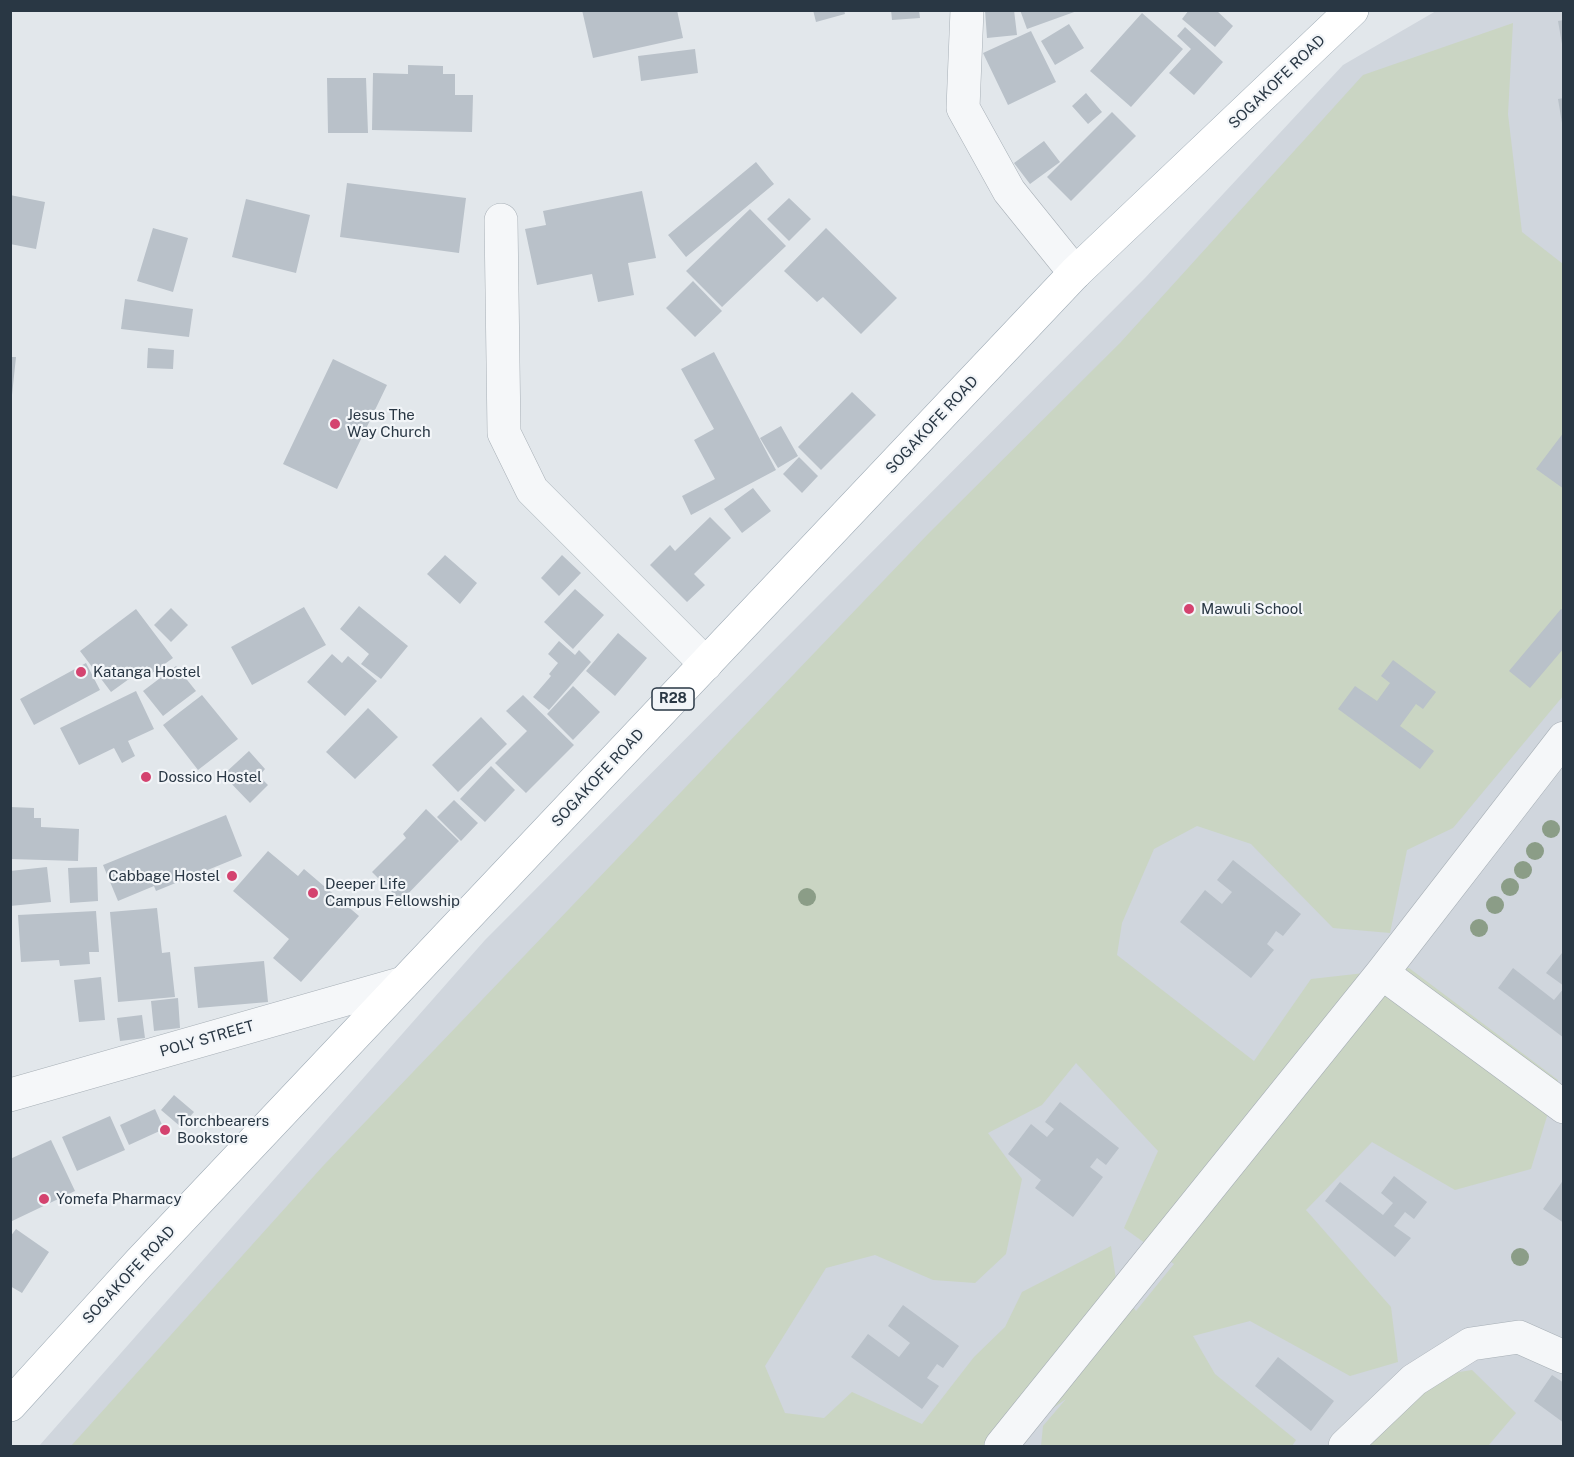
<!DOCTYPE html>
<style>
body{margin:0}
#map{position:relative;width:1574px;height:1457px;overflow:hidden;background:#e2e7eb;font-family:"Public Sans",sans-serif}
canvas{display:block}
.frame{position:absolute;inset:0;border:12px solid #293744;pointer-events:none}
</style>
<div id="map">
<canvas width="1574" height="1457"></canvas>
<div class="frame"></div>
</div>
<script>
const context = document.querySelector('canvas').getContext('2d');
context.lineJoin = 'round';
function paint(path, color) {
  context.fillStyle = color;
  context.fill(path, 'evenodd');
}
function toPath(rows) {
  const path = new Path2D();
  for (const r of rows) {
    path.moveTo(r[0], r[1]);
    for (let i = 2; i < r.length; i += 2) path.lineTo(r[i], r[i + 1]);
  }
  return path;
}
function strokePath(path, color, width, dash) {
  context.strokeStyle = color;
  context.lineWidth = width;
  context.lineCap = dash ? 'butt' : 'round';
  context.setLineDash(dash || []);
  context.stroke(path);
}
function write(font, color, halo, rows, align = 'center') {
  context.font = font + ' "Public Sans",sans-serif';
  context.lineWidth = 4.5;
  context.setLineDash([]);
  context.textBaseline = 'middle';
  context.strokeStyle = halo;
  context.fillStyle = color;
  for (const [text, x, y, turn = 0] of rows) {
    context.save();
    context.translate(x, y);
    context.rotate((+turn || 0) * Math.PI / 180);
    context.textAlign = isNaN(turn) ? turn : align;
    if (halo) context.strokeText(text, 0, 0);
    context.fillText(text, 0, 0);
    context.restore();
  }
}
paint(toPath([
 [1436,11,1563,11,1563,1446,39,1446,485,940,1145,278,1343,65]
]), '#d0d6dd');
paint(toPath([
 [1513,23,1508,114,1522,232,1563,264,1563,696,1453,828,1407,850,1390,933,1333,928,1251,844,1197,826,1154,849,1122,923,1117,955,1254,1061,1311,979,1409,968,1558,1080,1531,1169,1455,1190,1372,1142,1306,1210,1391,1307,1398,1362,1350,1376,1250,1321,1193,1336,1215,1374,1296,1440,1292,1446,1041,1446,1043,1426,1066,1399,999,1446,71,1446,323,1166,929,533,1120,343,1363,75],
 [1076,1063,1158,1151,1124,1228,1174,1264,1136,1311,1117,1286,1111,1246,1022,1292,1005,1327,974,1357,922,1424,852,1392,824,1418,785,1413,765,1366,826,1268,875,1255,933,1280,975,1283,1006,1254,1022,1179,988,1133,1042,1105],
 [1472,1370,1516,1413,1488,1446,1361,1446,1440,1375]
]), '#cad5c3');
paint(toPath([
 [582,10,677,10,683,38,593,58],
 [813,10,844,10,845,14,816,22],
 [891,10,919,10,920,18,892,20],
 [985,10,1014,10,1017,35,987,38],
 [1020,10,1077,10,1077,11,1027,29],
 [1189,10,1216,10,1233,26,1215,47,1182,19],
 [1142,13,1183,49,1131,107,1090,71],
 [1564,20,1564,43,1562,44,1558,21],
 [1069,24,1084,48,1055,65,1041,41],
 [1185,27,1223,62,1194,95,1169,73,1191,49,1177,36],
 [1031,31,1056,82,1008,105,983,53],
 [695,49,698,73,641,81,638,56],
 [408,65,443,66,443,74,455,74,455,95,473,95,472,132,372,130,373,73,408,74],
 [327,78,366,78,368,133,328,133],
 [1086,93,1102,112,1088,124,1072,106],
 [1564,98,1564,123,1562,123,1558,99],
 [1112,112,1136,136,1071,201,1047,177],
 [1044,141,1060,162,1030,184,1014,163],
 [756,162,774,184,686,257,668,235],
 [347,183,466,198,459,253,340,237],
 [642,191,656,258,628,263,634,295,598,302,592,274,537,285,525,229,546,225,543,211],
 [10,195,45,202,36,249,10,244],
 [789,198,811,219,789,241,767,219],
 [246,199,310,215,296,273,232,257],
 [750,209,786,246,722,307,686,271],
 [153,228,188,238,173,292,137,281],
 [826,228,897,298,861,334,823,297,817,302,784,271],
 [693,281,722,311,695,337,666,308],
 [125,299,193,309,189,337,121,329],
 [148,348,174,350,173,369,147,368],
 [714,352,776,470,691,515,682,496,715,479,694,440,714,429,681,369],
 [10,357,16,357,12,395,10,395],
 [333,359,387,385,337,489,283,464],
 [852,392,876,415,821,470,798,447],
 [781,426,798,456,778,468,760,438],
 [1564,432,1564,489,1536,469],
 [799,457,818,476,802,493,783,474],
 [753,488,771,511,742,533,724,509],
 [710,517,731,538,694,574,705,585,687,602,650,565,670,545,675,551],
 [445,555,477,583,460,604,427,574],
 [562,555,581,573,559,596,541,578],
 [575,589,604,615,573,649,544,622],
 [359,606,408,646,381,679,361,664,369,654,340,629],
 [304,607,326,645,252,685,231,647],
 [171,608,188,625,171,642,154,625],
 [136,609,173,658,152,673,147,666,111,692,80,651],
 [1561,609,1564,611,1564,648,1530,688,1509,671],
 [618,633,647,658,615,696,586,671],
 [559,641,575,655,579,650,591,662,549,710,533,697,551,676,549,674,558,663,548,654],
 [332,654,342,663,348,656,377,681,345,716,307,682],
 [1393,660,1436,692,1423,709,1416,704,1400,726,1434,751,1420,769,1338,709,1355,686,1377,701,1390,683,1381,676],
 [86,663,100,690,34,725,20,699],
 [176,666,196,691,163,716,143,691],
 [573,686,600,712,573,740,547,714],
 [136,691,154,729,128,741,135,756,122,763,114,748,79,765,60,728],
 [202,695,238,739,198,770,163,725],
 [523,695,574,745,526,793,495,763,527,731,506,711],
 [368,708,398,737,355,779,326,752],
 [481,717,507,744,458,792,432,765],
 [249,751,265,769,259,776,268,785,250,803,223,775],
 [491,766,515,790,485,822,460,799],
 [454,800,478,823,461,841,437,817],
 [10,807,34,808,34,818,41,818,41,827,79,829,78,861,10,859],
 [426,809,459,841,401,901,372,872,406,838,403,834],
 [226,815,242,856,156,891,154,886,118,901,103,865],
 [268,851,298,876,304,869,359,916,301,982,273,958,289,939,233,891],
 [1233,860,1301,914,1283,936,1276,931,1267,944,1274,950,1251,978,1180,922,1205,890,1222,904,1232,892,1217,880],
 [47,867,51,902,10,906,10,871],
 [97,867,98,901,70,903,68,868],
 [157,908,162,953,170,952,175,997,118,1002,110,912],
 [96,911,99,952,89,952,90,964,60,966,59,960,21,962,18,915],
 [1562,953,1564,954,1564,986,1546,973],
 [264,961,268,1002,198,1008,194,967],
 [1513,968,1554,1000,1564,988,1564,1038,1498,988],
 [101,977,105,1020,79,1022,74,980],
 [178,998,180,1028,154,1031,151,1001],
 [142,1015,145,1038,120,1041,117,1018],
 [174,1095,194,1112,181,1127,161,1110],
 [1060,1102,1119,1148,1106,1165,1097,1158,1090,1167,1103,1177,1073,1217,1035,1188,1041,1180,1008,1154,1031,1124,1047,1137,1054,1129,1045,1122],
 [155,1109,164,1129,129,1145,120,1125],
 [110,1116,125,1150,77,1171,62,1137],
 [51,1140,75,1191,10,1222,10,1159],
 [1394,1176,1427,1202,1414,1219,1405,1212,1394,1226,1411,1238,1395,1257,1325,1201,1340,1182,1383,1215,1393,1203,1381,1193],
 [1564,1179,1564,1223,1543,1209],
 [16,1229,49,1252,22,1293,10,1286,10,1237],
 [903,1305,959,1346,943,1368,937,1364,927,1378,939,1386,922,1409,851,1357,868,1334,899,1357,910,1343,888,1326],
 [1278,1357,1334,1401,1311,1431,1255,1386],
 [1552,1375,1564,1383,1564,1423,1534,1401]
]), '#b9c1c9');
const minor = toPath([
 [967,10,963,108,1009,191,1075,273],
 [501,220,504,433,532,490,706,664],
 [1564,738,1382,973,1564,1107],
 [10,1095,403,983],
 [1001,1446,1382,973],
 [1345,1446,1414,1380,1471,1344,1519,1337,1564,1357]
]);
const major = toPath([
 [10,1405,140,1262,1075,273,1352,10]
]);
strokePath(minor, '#a7afb6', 34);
strokePath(major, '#a1adb7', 34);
strokePath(minor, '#f5f7f9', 33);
strokePath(major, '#fff', 33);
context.fillStyle = '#8b9d87';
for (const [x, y] of [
 [1551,829],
 [1535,851],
 [1523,870],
 [1510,887],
 [807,897],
 [1495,905],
 [1479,928],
 [1520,1257]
]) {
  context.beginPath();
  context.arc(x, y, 9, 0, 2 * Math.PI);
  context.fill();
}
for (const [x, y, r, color] of [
 [335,424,6,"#d4436f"],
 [1189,609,6,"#d4436f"],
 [81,672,6,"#d4436f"],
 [146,777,6,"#d4436f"],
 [232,876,6,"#d4436f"],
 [313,893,6,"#d4436f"],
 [165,1130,6,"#d4436f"],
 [44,1199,6,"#d4436f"]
]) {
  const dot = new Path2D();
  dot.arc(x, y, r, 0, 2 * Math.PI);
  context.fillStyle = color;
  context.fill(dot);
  strokePath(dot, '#f2f5f8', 2);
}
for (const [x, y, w] of [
 [673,699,42]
]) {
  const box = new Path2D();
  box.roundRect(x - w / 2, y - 11, w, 22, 4.5);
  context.fillStyle = '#f2f5f8';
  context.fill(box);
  strokePath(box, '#293744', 1.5);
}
write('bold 14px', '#293744', null, [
 ["R28",673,699]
]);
write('15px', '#293744', '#f2f5f8', [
 ["SOGAKOFE ROAD",1277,82,-44],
 ["SOGAKOFE ROAD",932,425,-47],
 ["SOGAKOFE ROAD",598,778,-47],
 ["POLY STREET",207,1039,-16],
 ["SOGAKOFE ROAD",129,1275,-47]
]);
write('15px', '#293744', '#f2f5f8', [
 ["Jesus The",347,415],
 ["Way Church",347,432],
 ["Mawuli School",1201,609],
 ["Katanga Hostel",93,672],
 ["Dossico Hostel",158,777],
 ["Cabbage Hostel",220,876,"right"],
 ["Deeper Life",325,884],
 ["Campus Fellowship",325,901],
 ["Torchbearers",177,1121],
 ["Bookstore",177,1138],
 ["Yomefa Pharmacy",56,1199]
], 'left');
</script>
